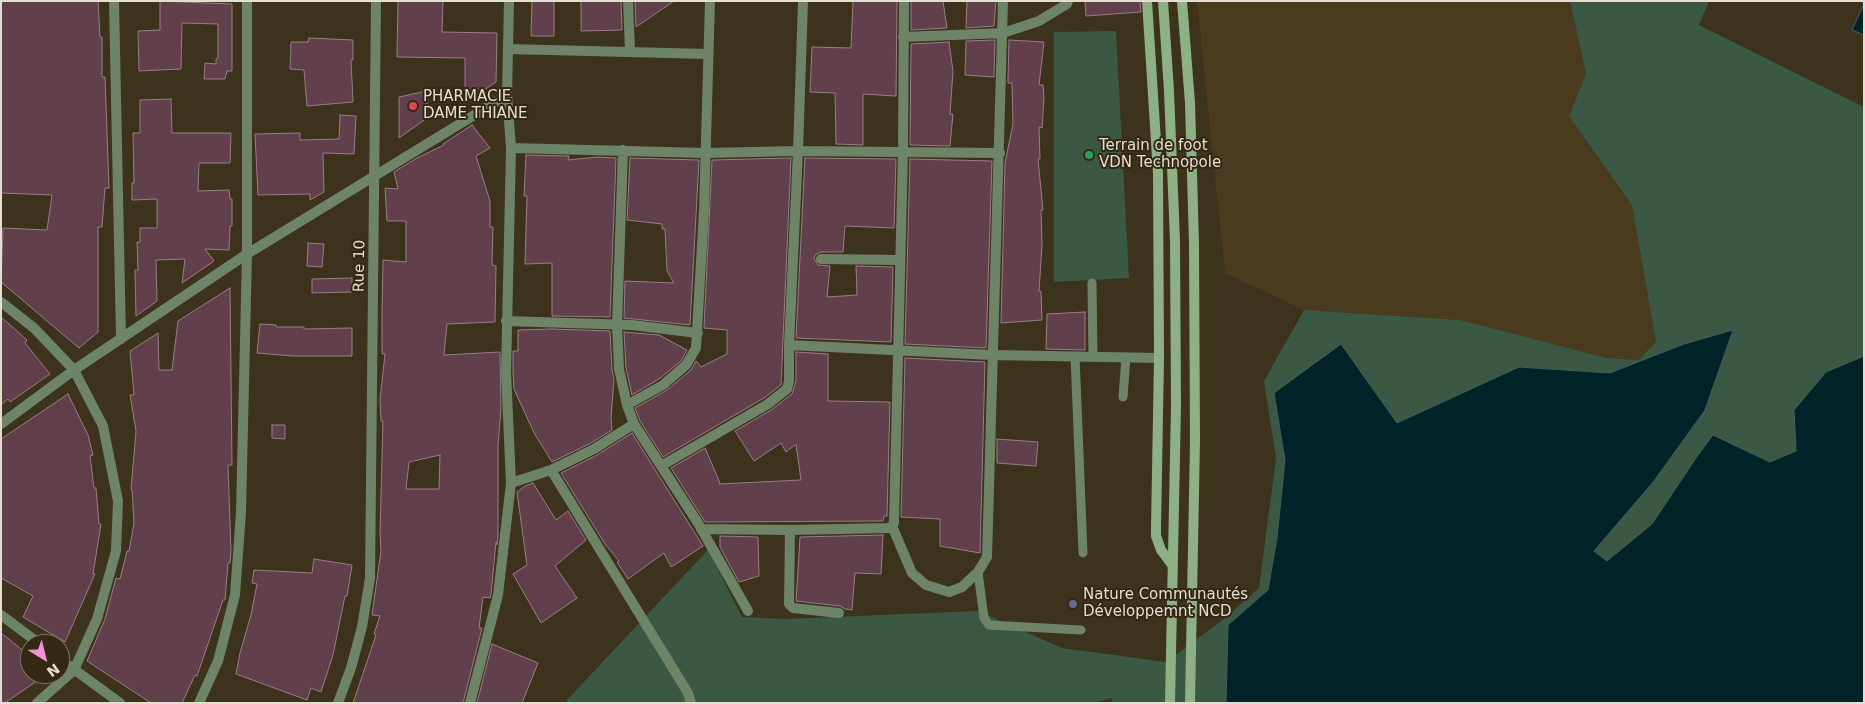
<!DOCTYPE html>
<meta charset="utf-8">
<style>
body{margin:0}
#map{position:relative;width:1865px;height:704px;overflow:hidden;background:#3d321c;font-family:"DejaVu Sans",sans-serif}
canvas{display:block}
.frame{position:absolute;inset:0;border:2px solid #e4ddd0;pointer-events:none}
.north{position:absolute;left:20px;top:634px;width:50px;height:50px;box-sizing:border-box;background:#332812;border:1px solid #7a705e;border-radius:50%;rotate:144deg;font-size:14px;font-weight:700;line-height:20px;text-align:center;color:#e4ddd0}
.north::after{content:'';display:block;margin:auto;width:18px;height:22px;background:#f291d6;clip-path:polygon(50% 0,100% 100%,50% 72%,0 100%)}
</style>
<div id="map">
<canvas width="1865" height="704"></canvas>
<div class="frame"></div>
<div class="north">N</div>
</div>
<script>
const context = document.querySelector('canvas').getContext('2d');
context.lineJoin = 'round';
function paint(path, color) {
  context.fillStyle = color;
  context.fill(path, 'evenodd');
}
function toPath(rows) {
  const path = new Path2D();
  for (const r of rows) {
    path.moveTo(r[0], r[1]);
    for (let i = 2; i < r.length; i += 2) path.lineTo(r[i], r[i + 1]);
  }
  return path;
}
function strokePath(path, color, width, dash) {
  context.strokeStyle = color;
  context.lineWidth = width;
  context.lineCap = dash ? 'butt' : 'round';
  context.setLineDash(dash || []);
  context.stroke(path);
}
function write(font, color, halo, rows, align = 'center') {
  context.font = font + ' "DejaVu Sans",sans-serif';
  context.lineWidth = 4;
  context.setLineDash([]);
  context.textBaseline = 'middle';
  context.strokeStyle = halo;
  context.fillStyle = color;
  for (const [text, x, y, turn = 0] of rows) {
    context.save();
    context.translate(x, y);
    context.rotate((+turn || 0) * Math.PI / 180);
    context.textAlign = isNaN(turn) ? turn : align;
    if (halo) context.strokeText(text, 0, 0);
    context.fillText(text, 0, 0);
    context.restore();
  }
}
paint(toPath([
 [1197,1,1570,1,1586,74,1569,116,1632,205,1656,342,1638,360,1607,358,1460,320,1304,310,1225,273]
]), '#4a3b1e');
paint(toPath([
 [1570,1,1709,1,1699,25,1864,107,1864,356,1826,372,1796,451,1770,462,1698,455,1652,524,1607,561,1594,551,1654,481,1705,410,1733,330,1684,344,1610,373,1519,367,1397,423,1341,344,1275,393,1285,460,1277,538,1268,590,1228,625,1226,703,1112,703,1112,698,1094,703,570,703,566,701,708,550,742,617,785,619,978,611,1062,648,1166,662,1220,622,1259,588,1276,458,1264,381,1304,310,1460,320,1607,358,1638,360,1656,342,1632,205,1569,116,1586,74],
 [1116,31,1129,278,1054,282,1054,32]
]), '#3b5845');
const water = toPath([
 [1864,4,1864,35,1852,30,1864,4],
 [1733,330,1705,410,1654,481,1594,551,1607,561,1652,524,1698,455,1713,435,1770,462,1796,451,1794,410,1826,372,1864,356,1864,703,1226,703,1228,625,1268,590,1277,538,1285,460,1274,393,1341,344,1397,423,1519,367,1610,373,1684,344,1733,330]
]);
paint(water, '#022428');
strokePath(water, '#465c5a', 1);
const building = toPath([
 [1,1,98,1,100,37,102,37,102,77,105,77,109,188,105,188,102,227,98,227,98,332,79,348,1,282,3,228,47,230,52,195,1,193,1,1],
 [160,1,232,4,232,71,227,71,225,79,204,79,205,63,216,64,216,59,218,58,218,24,182,23,181,69,139,71,138,31,160,30,160,1],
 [398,1,443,1,442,32,497,33,496,82,465,103,465,58,397,57,398,1],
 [532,1,554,1,554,36,531,36,532,1],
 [581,1,621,1,622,30,581,31,581,1],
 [635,1,674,1,636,27,635,1],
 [853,1,897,1,896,96,863,94,863,145,836,144,835,93,810,92,812,47,851,48,853,1],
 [911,1,943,1,947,28,911,30,911,1],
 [967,1,996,1,994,26,966,28,967,1],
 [1085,1,1140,1,1141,12,1086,16,1085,1],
 [309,38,353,40,353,60,351,60,353,102,307,106,304,70,290,69,291,42,308,42,309,38],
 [995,40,994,77,965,75,966,41,995,40],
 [1009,40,1044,42,1039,85,1043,85,1044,98,1042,128,1039,127,1040,159,1038,159,1043,210,1041,210,1042,245,1039,291,1041,291,1042,320,1001,323,1005,163,1013,124,1012,83,1008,83,1008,78,1009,40],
 [949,42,953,71,950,114,953,114,950,146,910,145,911,44,949,42],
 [427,91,427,118,399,138,399,97,427,91],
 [171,99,172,133,231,133,230,163,199,163,198,191,229,190,230,199,232,199,232,226,230,226,229,250,205,249,214,261,182,283,185,259,156,260,157,301,136,316,135,270,138,270,137,242,140,242,140,228,157,228,157,199,132,200,132,183,134,183,133,133,140,133,140,100,171,99],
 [340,115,356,116,354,154,323,153,324,192,310,200,310,194,258,195,255,134,300,133,300,140,339,139,340,115],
 [472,125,490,148,476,156,490,201,490,227,493,227,492,265,496,266,495,322,447,324,444,355,500,352,501,409,498,445,498,536,497,545,496,542,491,594,490,598,483,597,479,628,482,628,463,703,353,703,376,635,374,634,380,616,372,615,381,551,380,532,383,421,381,421,380,399,385,354,382,354,382,314,383,260,406,262,406,221,387,221,385,188,398,189,394,172,417,158,444,145,443,144,472,125],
 [440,455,439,489,406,489,409,462,440,455],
 [526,155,569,156,568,160,597,157,616,158,610,317,552,316,552,263,525,264,527,196,524,196,526,155],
 [630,158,699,160,690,325,624,318,625,281,674,283,667,271,665,229,662,229,662,224,627,220,630,158],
 [791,158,781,385,764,398,663,457,640,421,635,408,667,390,691,370,696,361,701,367,727,354,727,330,704,328,712,160,791,158],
 [805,158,896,159,894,228,845,226,843,252,821,252,815,255,814,258,818,265,830,266,827,297,857,295,856,266,893,267,891,342,796,338,805,158],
 [910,159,992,161,986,348,905,344,910,159],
 [308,243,324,244,322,267,307,266,308,243],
 [352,278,352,292,312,293,312,279,352,278],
 [230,288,232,465,228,465,231,552,230,563,228,563,225,600,223,600,197,676,195,675,182,703,151,703,87,661,105,619,116,578,120,579,127,551,129,551,134,523,132,489,131,489,136,431,130,395,134,395,130,351,158,333,159,370,172,370,178,321,230,288],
 [1085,312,1085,350,1046,349,1047,314,1085,312],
 [1,317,27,340,25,343,50,374,10,402,8,399,1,405,1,317],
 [260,324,276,325,276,327,304,327,304,329,352,328,352,356,292,356,257,353,260,324],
 [552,329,610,331,612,369,614,380,611,418,612,430,591,443,552,462,534,433,514,389,513,372,513,351,518,351,518,330,552,329],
 [624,332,659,335,687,350,681,361,659,379,632,395,626,368,624,332],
 [796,352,828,354,828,401,890,402,887,516,884,516,883,521,705,522,671,468,705,448,720,483,719,484,801,480,796,444,786,452,781,443,754,461,735,431,771,410,792,394,796,381,796,352],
 [905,358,985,362,980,553,940,546,940,519,901,517,905,358],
 [68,394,88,435,93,455,90,456,94,488,96,488,99,524,101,524,93,574,95,574,65,642,23,617,33,596,1,578,1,439,68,394],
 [272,425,285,425,285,439,272,438,272,425],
 [632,433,703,546,671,567,664,553,628,579,617,562,619,561,605,544,561,473,597,455,632,433],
 [997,439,1038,442,1036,466,997,463,997,439],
 [533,483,556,520,568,511,586,540,555,566,577,598,541,623,513,574,527,565,517,492,525,486,533,483],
 [883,535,881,574,855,573,852,610,845,609,840,606,796,601,800,537,883,535],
 [720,536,758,537,759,576,739,582,720,547,720,536],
 [314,559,352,565,347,596,345,596,333,655,321,692,311,688,307,700,236,674,240,653,251,615,257,584,252,583,254,570,312,573,314,559],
 [1,633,30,656,30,674,47,674,5,703,1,703,1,633],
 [492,644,538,663,522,703,477,703,492,644]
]);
paint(building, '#61404c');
strokePath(building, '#9a7d87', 1);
strokePath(toPath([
 [1092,283,1093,357],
 [1075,356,1083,553],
 [1123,397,1126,357],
 [978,572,984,618,989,625,1081,630]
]), '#6d8468', 9);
strokePath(toPath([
 [114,1,121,339],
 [628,1,630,51],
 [904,1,903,151,894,523,892,526,912,573,926,585,949,592,962,587,978,572,987,557,1003,1],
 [903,37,1003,33,1039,21,1067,4,1068,1],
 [508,49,708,54],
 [511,148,705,153,798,151,1000,153],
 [623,150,617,325,619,369,627,405,634,424,698,523,748,611],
 [821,259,899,260],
 [1,302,34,328,74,370,103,426,118,501,116,551,97,619,74,670,37,703],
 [506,321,632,325,698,333],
 [789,345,992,355,1159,358],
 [627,405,663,385,686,365,696,348,704,210,710,1],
 [1,424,74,370,247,254,507,95],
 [661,466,768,404,787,389,789,381,789,345,798,151,803,1],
 [551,470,688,693,691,703],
 [511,483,551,470,594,449,634,424],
 [701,529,790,530,889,528,892,526],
 [790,530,789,604,793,608,839,613],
 [1,615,40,644],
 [60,659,120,703],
 [199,703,218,661,235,595,241,512,247,254,247,1],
 [338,703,351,668,362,627,370,578,376,1],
 [470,703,498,595,511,483,506,372,511,148,507,95,509,1]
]), '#6d8468', 10);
strokePath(toPath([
 [1147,1,1158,173,1159,358,1156,528,1156,536,1161,550,1173,566],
 [1163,1,1169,91,1175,241,1176,406,1170,703],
 [1182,1,1190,103,1194,244,1195,441,1190,703]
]), '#8db184', 10);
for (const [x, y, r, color] of [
 [413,106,5,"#e0444e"],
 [1089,155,5,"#2e9e5b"],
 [1073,604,5,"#5c6f8a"]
]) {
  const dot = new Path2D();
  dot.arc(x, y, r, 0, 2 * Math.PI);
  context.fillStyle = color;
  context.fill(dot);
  strokePath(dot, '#332812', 2);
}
write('15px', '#e4ddd0', '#332812', [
 ["PHARMACIE",423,97],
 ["DAME THIANE",423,114],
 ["Terrain de foot",1099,146],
 ["VDN Technopole",1099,163],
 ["Nature Communautés",1083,595],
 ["Développemnt NCD",1083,612]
], 'left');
write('15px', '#e4ddd0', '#332812', [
 ["Rue 10",360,266,-89]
]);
</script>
